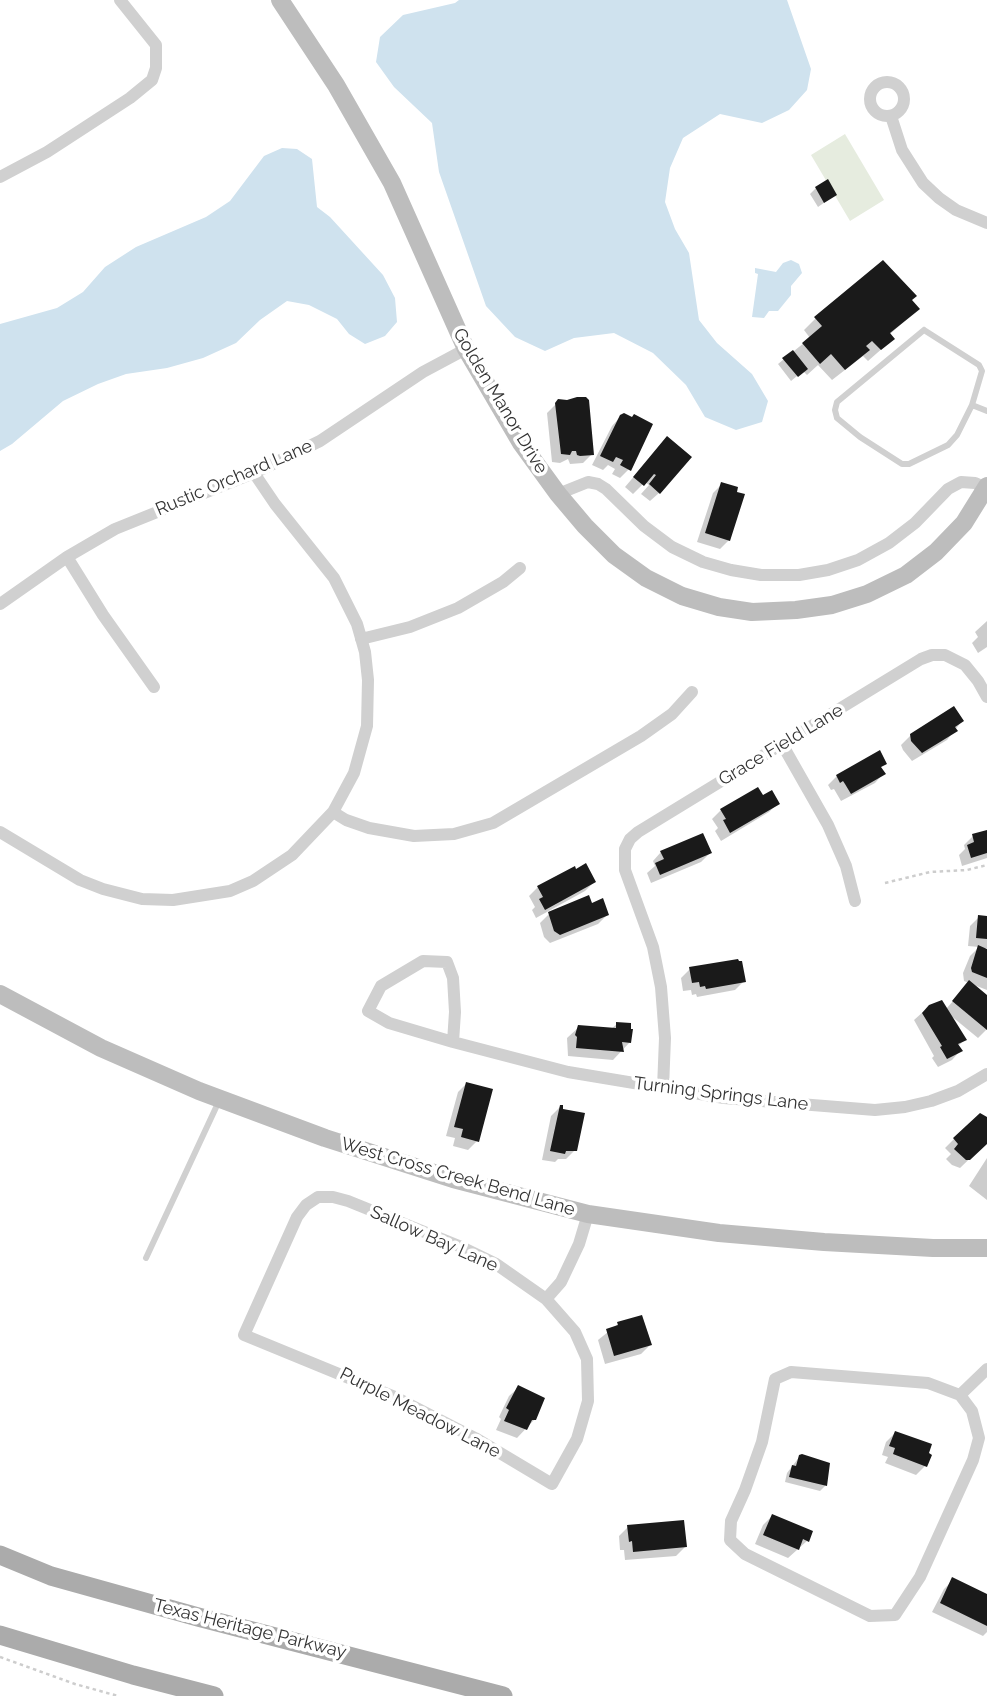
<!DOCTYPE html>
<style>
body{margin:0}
canvas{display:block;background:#fff}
</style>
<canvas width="987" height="1696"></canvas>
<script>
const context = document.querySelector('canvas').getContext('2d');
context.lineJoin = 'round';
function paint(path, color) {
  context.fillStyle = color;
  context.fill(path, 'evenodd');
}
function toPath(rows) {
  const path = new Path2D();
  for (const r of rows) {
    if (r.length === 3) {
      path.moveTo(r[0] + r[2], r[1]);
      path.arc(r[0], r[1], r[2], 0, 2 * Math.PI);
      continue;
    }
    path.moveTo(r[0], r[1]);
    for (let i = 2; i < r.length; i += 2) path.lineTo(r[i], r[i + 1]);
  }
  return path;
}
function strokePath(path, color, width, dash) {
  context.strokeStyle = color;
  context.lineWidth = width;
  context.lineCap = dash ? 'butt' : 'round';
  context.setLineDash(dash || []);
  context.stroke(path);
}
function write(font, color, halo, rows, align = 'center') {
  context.font = font + ' Raleway,sans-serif';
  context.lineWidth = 7;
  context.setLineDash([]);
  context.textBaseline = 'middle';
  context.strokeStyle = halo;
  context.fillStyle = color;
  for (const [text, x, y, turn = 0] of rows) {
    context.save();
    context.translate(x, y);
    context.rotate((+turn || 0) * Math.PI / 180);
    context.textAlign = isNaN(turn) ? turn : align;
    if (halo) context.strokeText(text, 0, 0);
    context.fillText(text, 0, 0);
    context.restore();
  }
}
paint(toPath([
 [845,134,884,200,850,221,811,155]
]), '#e6ecdf');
paint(toPath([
 [459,0,787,0,811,69,807,90,789,110,762,123,720,114,683,138,670,168,665,202,675,229,689,253,699,320,717,343,752,374,768,401,762,422,736,430,705,417,686,385,653,353,614,333,574,338,545,351,515,337,486,306,439,172,432,123,394,87,376,62,380,37,403,15,455,3],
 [282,148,297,149,312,159,317,207,330,217,383,275,395,298,397,322,385,336,365,344,349,334,337,319,309,305,287,301,260,320,236,343,203,358,167,368,126,374,98,384,63,401,12,444,0,451,0,324,57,308,83,292,105,267,136,247,206,217,230,201,264,156],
 [791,260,799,264,802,273,791,286,791,295,778,311,769,311,764,318,752,317,758,274,755,273,755,268,776,272,783,263]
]), '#cfe2ee');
paint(toPath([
 [816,188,835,195,818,207,810,194],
 [910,300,918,309,889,335,893,339,868,361,863,356,832,380,818,365,807,375,803,371,791,381,778,364,810,338,804,330,816,318],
 [559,401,592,454,583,463,570,464,568,459,560,463,552,462,547,413],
 [621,416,629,469,620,478,612,474,615,469,608,465,603,470,592,465,612,426],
 [659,447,659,493,650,501,641,494,649,485,645,482,633,494,625,487],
 [722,484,729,540,720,549,697,542,713,493],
 [987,621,987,647,978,653,972,643,978,637,975,632],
 [962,721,947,740,912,761,903,750,901,745,911,735],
 [885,763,880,768,883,774,875,783,841,801,834,789,831,790,828,785,837,776],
 [762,798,778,803,769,812,721,841,715,831,718,828,712,819,721,810],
 [987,831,987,858,962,866,959,855,965,849,964,845,973,836],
 [661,852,710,853,701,862,651,883,647,873,655,866,653,861],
 [594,882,585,891,536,918,532,910,535,907,529,896,538,887],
 [591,905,607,915,598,924,550,943,544,937,540,923,549,914],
 [979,917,987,918,987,948,981,948,987,951,987,990,974,985,987,997,987,1029,978,1038,950,1015,965,1040,958,1046,960,1051,952,1060,938,1067,932,1058,934,1056,914,1020,924,1011,941,1002,946,1009,969,983,964,981,963,973,970,956,979,947,968,946,970,926],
 [690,969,744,981,735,990,697,997,696,994,692,995,691,990,683,991,681,978],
 [617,1024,630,1042,613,1060,568,1056,567,1038,579,1027,611,1029],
 [467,1083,477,1141,468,1150,453,1146,455,1138,446,1136,458,1092],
 [560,1107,575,1150,566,1159,558,1159,555,1162,542,1160,551,1116],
 [987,1119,987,1142,960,1168,952,1165,946,1159,951,1154,945,1148,954,1139],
 [987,1158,987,1200,969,1186],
 [618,1324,650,1345,641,1354,605,1364,598,1340],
 [518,1388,535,1419,517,1438,496,1430,501,1419,499,1417,509,1396],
 [895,1433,925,1466,916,1475,885,1463,888,1457,882,1455,886,1442],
 [800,1456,828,1464,825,1486,820,1491,785,1482,787,1473],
 [772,1516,807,1541,788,1558,755,1544,763,1525],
 [628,1527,685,1547,676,1556,625,1560,624,1550,620,1550,619,1536],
 [953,1580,987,1596,987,1632,983,1636,932,1612,944,1589]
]), '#0003');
paint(toPath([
 [828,179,837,195,824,203,815,187],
 [883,260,917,296,912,300,920,309,890,333,895,339,881,350,872,341,866,346,870,350,845,370,831,354,820,364,802,343,822,326,814,317],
 [793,350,808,369,798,377,782,358],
 [577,397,586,397,589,400,594,455,580,456,577,455,576,451,572,451,570,455,561,454,555,403,558,399,567,400],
 [624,413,632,417,634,414,653,424,631,471,620,465,623,460,616,457,613,462,600,456,620,415],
 [667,436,692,457,660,494,649,484,656,475,654,474,644,486,633,477],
 [721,482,738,487,737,492,745,494,730,541,705,533],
 [954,706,964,721,955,727,958,731,922,753,911,741,910,734],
 [880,750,887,764,881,767,886,774,851,794,845,784,843,781,840,783,836,775],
 [758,787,763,795,772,790,780,804,730,833,723,820,726,819,720,809],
 [987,830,987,853,971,858,967,845,974,842,972,834],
 [703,833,712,853,660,875,655,863,664,859,660,851],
 [586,863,596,882,545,910,539,899,543,897,537,886,575,866,576,869],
 [589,895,592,903,603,898,609,915,560,935,554,931,548,912],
 [978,915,987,916,987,939,976,938],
 [978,945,987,949,987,978,972,972,971,968],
 [738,959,739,961,742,961,746,982,706,989,705,986,700,987,699,982,692,983,689,967],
 [969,980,987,995,987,1030,952,1001],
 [942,1000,967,1040,958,1044,963,1051,947,1059,940,1047,942,1046,922,1013,929,1005],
 [616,1022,631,1023,631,1029,633,1029,631,1043,622,1042,624,1052,576,1048,577,1037,575,1035,578,1025,616,1028],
 [466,1082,493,1089,479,1142,461,1137,463,1129,454,1127],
 [560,1105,563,1105,563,1109,585,1113,577,1151,566,1151,565,1154,550,1151],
 [980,1113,987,1117,987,1144,970,1160,966,1160,954,1149,958,1144,953,1138],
 [642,1315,652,1345,614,1356,606,1329,618,1325,617,1322],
 [518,1385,545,1398,536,1420,532,1420,527,1430,504,1421,509,1410,506,1408],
 [895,1431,932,1444,929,1453,932,1455,927,1467,893,1454,895,1448,889,1446],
 [802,1454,830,1463,827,1486,789,1477,792,1465,796,1466,799,1455],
 [772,1514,813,1531,809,1542,803,1539,799,1550,763,1535],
 [684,1520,687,1547,633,1552,632,1541,629,1542,627,1525],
 [952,1577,987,1594,987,1626,940,1603]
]), '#1a1a1a');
strokePath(toPath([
 [885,883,930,872,967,870,987,865],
 [0,1657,75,1684,118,1696]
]), '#cdcdcd', 2.5, [3.5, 3.5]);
strokePath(toPath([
 [924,330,979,365,982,371,972,405,957,435,948,445,909,464,902,464,860,437,837,418,835,410,837,402,924,330],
 [972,405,987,411],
 [146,1258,219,1101]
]), '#d0d0d0', 6);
strokePath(toPath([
 [887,99,17],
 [891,116,902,150,923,183,939,198,956,210,987,223],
 [0,177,47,152,130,98,152,80,156,68,156,45,120,0],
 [558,494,588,482,598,484,606,489,644,526,672,547,703,562,731,570,761,575,799,575,828,570,858,560,889,543,915,523,948,489,961,482,975,483,984,487,983,494],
 [67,557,103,615,154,687],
 [0,604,67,557,115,529,254,473,320,441,423,372,466,349],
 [361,639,410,627,458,608,503,582,520,568],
 [782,744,828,825,846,866,855,901],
 [333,812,346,820,369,828,414,836,454,834,493,823,641,736,672,714,692,692],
 [0,832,80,880,103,889,142,899,173,900,230,891,253,881,292,855,333,812,354,773,367,726,368,680,365,652,357,624,334,578,275,504,254,473],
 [453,1042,455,1012,453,978,447,962,423,961,381,986,368,1011,389,1023,453,1042,568,1072,724,1098,875,1110,905,1107,931,1101,958,1091,987,1074],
 [663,1088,665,1038,661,987,653,947,625,870,625,849,630,839,638,832,921,659,932,655,945,655,965,665,978,681,987,697],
 [318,1197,333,1197,348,1201,459,1246,496,1264,546,1299,575,1332,587,1359,588,1401,577,1439,552,1484,475,1438,395,1397,244,1335,297,1217,306,1205,318,1197],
 [546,1299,561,1282,579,1244,588,1214],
 [791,1372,928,1383,960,1395,972,1411,979,1438,973,1460,920,1577,895,1615,870,1616,745,1554,730,1540,731,1521,745,1490,762,1442,775,1379,791,1372],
 [960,1395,987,1369]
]), '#d0d0d0', 12);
strokePath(toPath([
 [280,0,336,85,392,183,466,349,521,443,558,494,585,526,614,555,646,578,682,596,719,607,752,612,796,610,832,605,867,594,906,575,936,552,964,523,987,486],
 [0,994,101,1048,199,1091,325,1138,453,1179,588,1214,719,1233,824,1242,933,1248,987,1248]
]), '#bdbdbd', 18);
strokePath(toPath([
 [0,1555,51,1576,198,1617,503,1696],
 [0,1635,133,1675,214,1696]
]), '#ababab', 19);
write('18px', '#333', '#fff', [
 ["Golden Manor Drive",500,401,59],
 ["Rustic Orchard Lane",234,478,-23],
 ["Grace Field Lane",781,745,-31],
 ["Turning Springs Lane",721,1094,7],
 ["West Cross Creek Bend Lane",458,1177,16],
 ["Sallow Bay Lane",434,1239,24],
 ["Purple Meadow Lane",420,1413,27],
 ["Texas Heritage Parkway",250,1629,14]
]);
</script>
